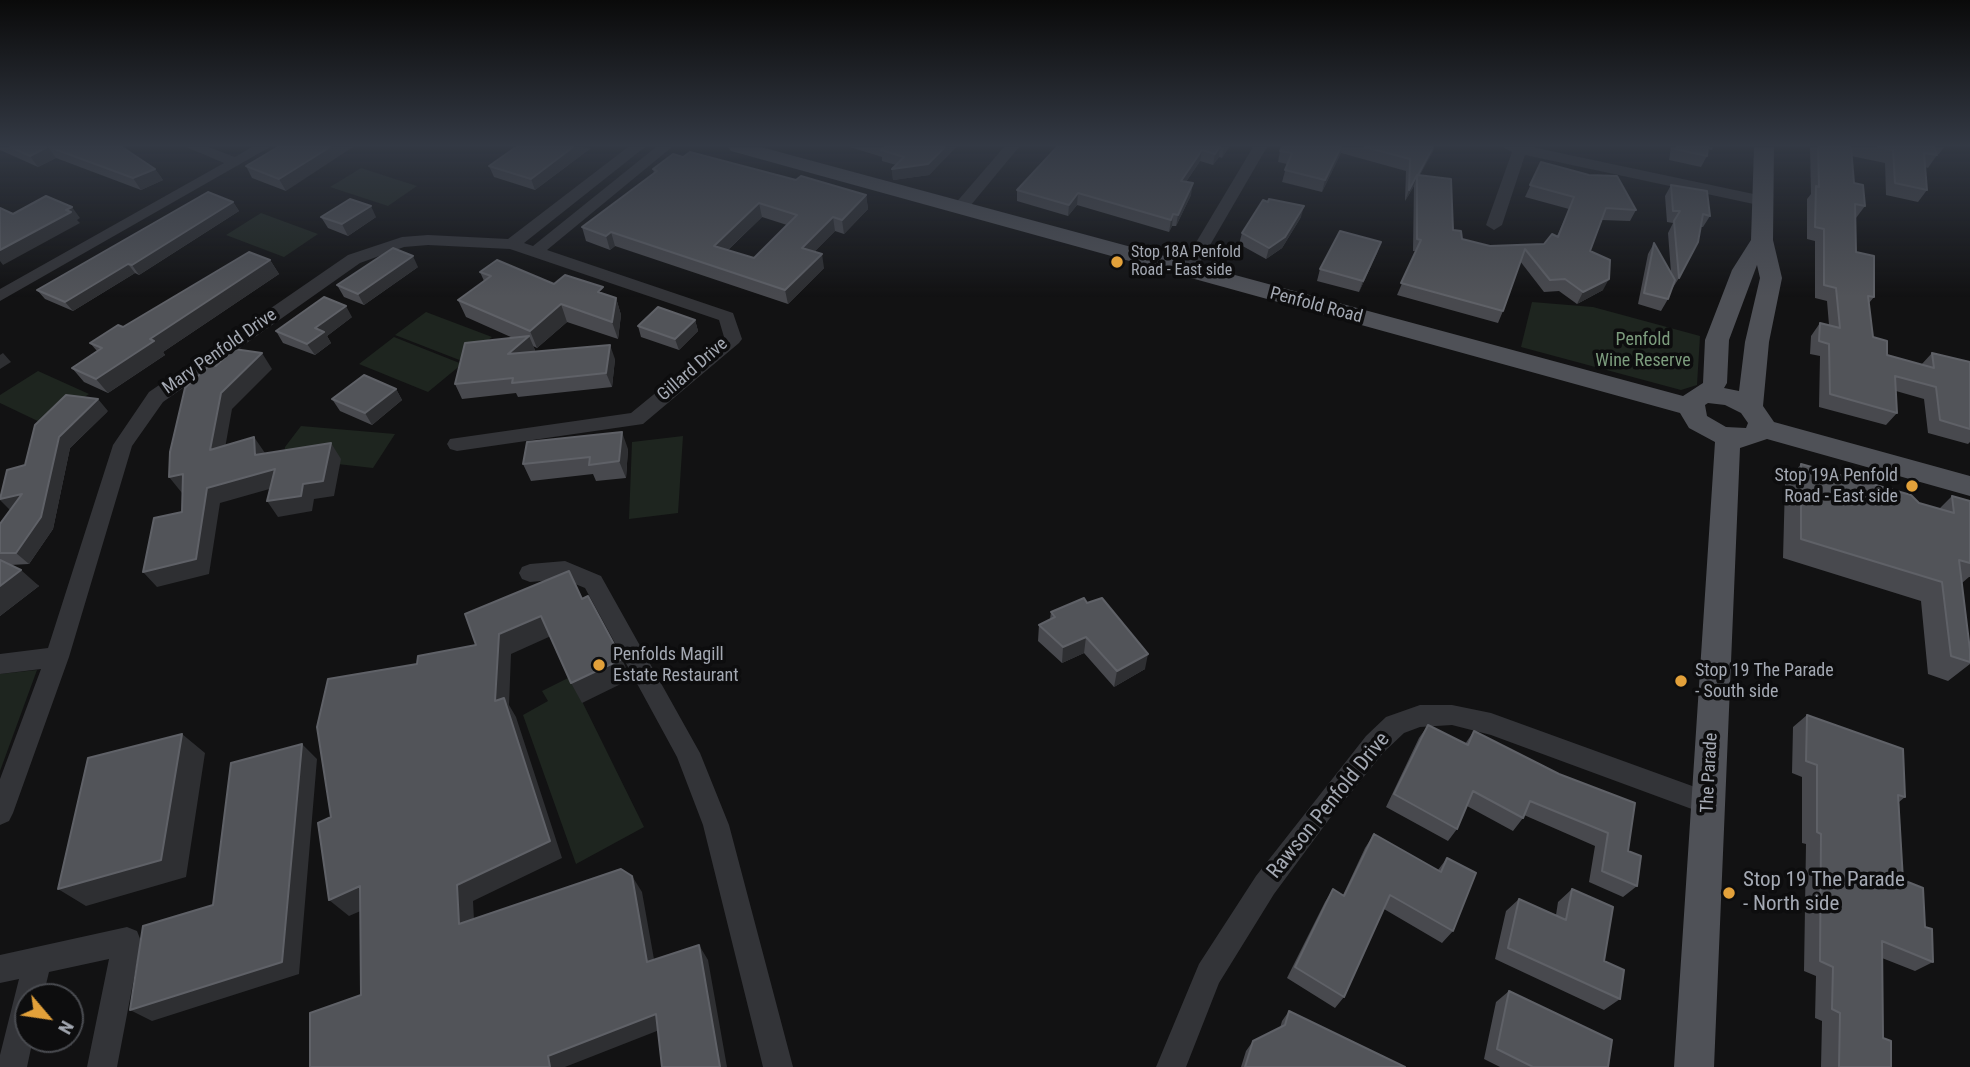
<!DOCTYPE html>
<style>
body{margin:0}
#map{position:relative;width:1970px;height:1067px;overflow:hidden;background:#121213;font-family:"Roboto Condensed",sans-serif}
canvas{display:block}
.north{position:absolute;left:14px;top:983px;width:70px;height:70px;box-sizing:border-box;background:#0d0d0e;border:2px solid #494b50;border-radius:50%;rotate:119deg;font-size:19px;font-weight:700;line-height:28px;text-align:center;color:#a4a9b3}
.north::after{content:'';display:block;margin:auto;width:24px;height:32px;background:#e3a13a;clip-path:polygon(50% 0,100% 100%,50% 72%,0 100%)}
</style>
<div id="map">
<canvas width="1970" height="1067"></canvas>
<div class="north">N</div>
</div>
<script>
const context = document.querySelector('canvas').getContext('2d');
context.lineJoin = 'round';
function paint(path, color) {
  context.fillStyle = color;
  context.fill(path, 'evenodd');
}
function toPath(rows) {
  const path = new Path2D();
  for (const r of rows) {
    path.moveTo(r[0], r[1]);
    for (let i = 2; i < r.length; i += 2) path.lineTo(r[i], r[i + 1]);
  }
  return path;
}
function strokePath(path, color, width, dash) {
  context.strokeStyle = color;
  context.lineWidth = width;
  context.lineCap = dash ? 'butt' : 'round';
  context.setLineDash(dash || []);
  context.stroke(path);
}
function write(font, color, halo, rows, align = 'center') {
  context.font = font + ' "Roboto Condensed",sans-serif';
  context.lineWidth = 7;
  context.setLineDash([]);
  context.textBaseline = 'middle';
  context.strokeStyle = halo;
  context.fillStyle = color;
  for (const [text, x, y, turn = 0] of rows) {
    context.save();
    context.translate(x, y);
    context.rotate((+turn || 0) * Math.PI / 180);
    context.textAlign = isNaN(turn) ? turn : align;
    if (halo) context.strokeText(text, 0, 0);
    context.fillText(text, 0, 0);
    context.restore();
  }
}
paint(toPath([
 [361,168,417,186,388,206,330,187],
 [261,213,318,234,284,257,226,235],
 [1532,302,1593,307,1700,336,1697,385,1681,390,1521,347],
 [426,312,492,337,462,361,395,335],
 [394,337,462,364,428,392,359,364],
 [38,371,89,394,44,424,0,403,0,395],
 [301,426,395,434,373,468,284,458,285,447],
 [683,436,678,513,629,519,632,442],
 [37,670,0,771,0,674],
 [570,677,644,827,576,864,523,715,548,701,542,691]
]), '#1e251f');
paint(toPath([
 [186,147,208,147,235,157,252,147,270,147,0,301,0,289,224,163,186,147],
 [628,147,645,147,524,243,533,246,656,147,672,147,547,250,733,313,742,339,739,343,643,424,457,451,450,449,447,444,450,439,631,413,724,337,719,320,510,249,428,245,404,247,360,263,163,402,132,446,69,657,13,813,9,821,0,825,0,779,41,669,0,674,0,654,48,648,113,445,149,392,348,255,402,237,428,235,508,239,628,147],
 [1004,147,1019,147,966,211,954,211,952,208,954,205,1004,147],
 [1253,147,1267,147,1195,271,1187,276,1181,275,1179,271,1253,147],
 [1503,147,1532,147,1763,196,1771,201,1763,206,1525,155,1502,225,1494,230,1486,225,1512,152,1503,147],
 [565,561,601,576,700,753,729,825,793,1067,763,1067,703,825,677,757,585,588,563,579,530,582,522,579,519,573,522,567,530,564,565,561],
 [1420,705,1452,705,1491,713,1717,795,1721,803,1717,811,1708,815,1491,735,1452,725,1420,727,1404,733,1384,752,1330,818,1274,894,1219,983,1186,1067,1156,1067,1199,964,1256,876,1366,736,1386,717,1420,705],
 [127,927,137,931,141,941,117,1067,87,1067,109,959,49,972,43,997,28,997,28,1039,33,1039,27,1067,0,1067,0,1055,19,979,0,983,0,955,127,927]
]), '#333438');
paint(toPath([
 [728,147,761,147,1683,396,1703,383,1705,340,1732,270,1751,240,1754,147,1774,147,1773,240,1782,278,1769,342,1763,406,1774,422,1970,476,1970,496,1767,439,1740,448,1714,1067,1674,1067,1715,442,1689,428,1680,413,731,151,728,147],
 [1757,265,1760,278,1745,342,1739,391,1724,388,1727,383,1729,340,1757,265],
 [1708,403,1725,405,1741,413,1748,423,1746,428,1726,427,1707,416,1705,405,1708,403]
]), '#4f5157');
paint(toPath([
 [0,147,122,147,155,169,163,180,141,190,56,158,38,167,0,150],
 [278,147,286,191,252,178,246,166],
 [513,147,591,148,535,190,494,177,489,166,514,149],
 [850,147,956,147,929,175,893,180,892,169,896,165,882,161,882,157],
 [1057,147,1229,147,1222,158,1219,157,1213,165,1200,161,1186,182,1191,195,1176,226,1172,226,1169,232,1077,205,1068,216,1017,201,1017,190],
 [1282,147,1434,147,1420,175,1453,230,1462,239,1490,246,1544,244,1557,236,1569,209,1525,197,1541,162,1636,210,1630,221,1602,220,1590,251,1603,290,1577,304,1559,291,1544,292,1520,261,1503,311,1498,323,1397,295,1416,251,1413,251,1414,186,1405,201,1406,171,1341,153,1322,192,1282,182,1287,164,1278,162,1280,151],
 [1671,147,1713,147,1712,150,1708,149,1707,156,1701,167,1669,160],
 [1810,147,1944,147,1939,154,1937,154,1937,155,1928,168,1925,167,1927,190,1918,202,1886,195,1885,163,1851,156,1854,183,1865,206,1856,218,1856,252,1874,297,1869,303,1873,337,1887,355,1921,365,1932,353,1970,362,1970,442,1968,444,1928,433,1924,399,1896,391,1897,413,1886,425,1819,407,1820,356,1810,354,1811,336,1820,323,1829,325,1827,301,1815,298,1815,241,1807,239,1807,199,1811,194],
 [683,157,866,195,868,209,844,234,835,231,814,252,824,268,788,304,615,246,610,250,586,241,582,227,654,173,653,169],
 [762,217,787,225,754,258,728,250],
 [1671,185,1710,216,1703,227,1701,227,1679,278,1672,289,1672,288,1668,299,1661,311,1638,304,1648,254,1654,243,1671,272,1668,233,1673,223,1667,222,1665,196],
 [233,202,239,211,139,275,135,273,73,311,45,299,37,290],
 [321,217,376,217,348,236,328,228],
 [1301,217,1282,248,1266,259,1239,244,1242,233],
 [1381,242,1377,253,1359,292,1317,281,1320,269],
 [270,260,279,274,163,352,165,355,108,393,84,382,72,368,97,351,90,343],
 [418,267,364,305,344,297,337,285],
 [480,272,554,284,606,294,616,298,621,315,618,339,567,322,537,348,533,346,535,350,533,352,615,359,612,387,518,397,516,393,462,399,455,384,513,338,466,317,458,300,484,281],
 [352,317,327,336,331,343,315,355,283,343,276,331],
 [695,320,698,331,679,350,641,337,638,326],
 [396,389,402,400,372,425,340,411,332,399],
 [108,411,70,448,53,529,29,564,10,565,39,586,0,616,0,524,10,510,25,465],
 [628,449,626,478,596,481,593,474,531,481,523,464],
 [1801,464,1939,509,1952,496,1970,501,1970,577,1969,577,1962,583,1970,650,1970,664,1948,681,1928,674,1921,601,1783,558,1785,484],
 [1087,603,1145,669,1114,687,1084,653,1062,663,1038,641,1039,625,1050,619,1051,612],
 [1807,715,1905,797,1899,802,1903,880,1925,927,1933,962,1915,971,1882,958,1883,1038,1891,1067,1821,1067,1822,1021,1815,1018,1816,976,1804,971,1806,844,1802,843,1802,777,1792,773,1793,727],
 [1428,725,1465,744,1474,731,1559,774,1628,851,1637,886,1623,897,1589,882,1595,846,1524,815,1523,818,1513,831,1467,806,1457,829,1448,841,1386,807,1419,738],
 [1374,834,1438,870,1447,858,1453,931,1442,943,1384,909,1344,997,1335,1008,1287,978,1325,902,1333,889,1343,895,1365,848],
 [1572,889,1604,961,1620,999,1604,1010,1495,959,1506,911,1519,899,1556,915,1558,902],
 [1509,991,1608,1067,1500,1067,1484,1059,1496,1002],
 [1289,1011,1405,1067,1241,1067,1246,1051,1253,1041,1280,1028,1282,1021]
]), '#48494e');
paint(toPath([
 [47,147,48,147,56,158,38,167,30,156],
 [330,147,353,147,286,191,279,179],
 [573,147,591,148,535,190,531,179],
 [945,147,956,147,929,175,893,180,892,169],
 [1220,147,1219,157,1213,165,1215,154],
 [1224,147,1229,147,1222,158],
 [1341,147,1342,147,1341,153,1322,192,1325,180],
 [1433,147,1434,147,1433,152,1417,180,1417,175],
 [1202,150,1200,161,1179,192,1181,181],
 [155,169,163,180,141,190,133,178],
 [1417,175,1414,186,1405,201,1409,190],
 [1193,183,1191,195,1176,226,1178,215],
 [1078,193,1077,205,1068,216,1069,205],
 [866,195,868,209,844,234,842,220],
 [233,202,239,211,139,275,132,265],
 [759,203,762,217,717,260,714,246],
 [371,206,376,217,348,236,342,224],
 [1304,206,1301,217,1282,248,1266,259,1269,248],
 [72,207,80,218,77,220,80,223,3,265,0,261,0,250],
 [1173,214,1172,226,1169,232,1171,220],
 [833,217,835,231,804,262,802,248],
 [611,232,615,246,610,250,606,236],
 [1381,242,1377,253,1359,292,1363,281],
 [822,254,824,268,788,304,785,290],
 [413,256,418,267,364,305,358,294],
 [270,260,279,274,163,352,165,355,108,393,96,379,150,339],
 [128,264,135,273,73,311,65,302],
 [1609,279,1603,290,1577,304,1583,292],
 [616,298,621,315,618,339,612,322],
 [561,304,567,322,537,348,530,331],
 [346,306,352,317,327,336,331,343,315,355,307,344,315,328],
 [695,320,698,331,679,350,675,339],
 [529,336,535,350,514,368,508,354],
 [610,345,615,359,612,387,606,373],
 [3,353,11,362,0,369,0,355],
 [262,353,272,369,232,409,222,465,210,450,221,393],
 [396,389,402,400,372,425,365,413],
 [98,399,108,411,70,448,53,529,29,564,16,553,59,437],
 [622,432,628,449,626,478,619,461],
 [254,437,265,453,266,471,255,455],
 [331,443,341,459,334,496,314,499,312,511,278,517,267,501,303,484],
 [275,469,287,484,220,503,209,574,157,587,143,572,207,488],
 [183,474,182,493,169,477],
 [22,494,11,511,0,500,0,499],
 [21,570,39,586,0,616,0,586],
 [541,616,551,636,511,654,509,705,516,717,562,858,473,901,475,939,459,924,457,885,495,701,499,634],
 [1086,637,1084,653,1062,663,1063,647],
 [1148,654,1145,669,1114,687,1117,671],
 [622,659,631,679,582,703,571,683],
 [182,734,205,753,186,877,86,906,58,889],
 [302,744,317,759,299,974,152,1021,130,1010,282,962],
 [632,876,642,892,657,976,647,962],
 [360,886,379,903,349,916,329,900],
 [699,945,708,960,727,1067,720,1067],
 [656,1014,667,1027,565,1067,550,1067,548,1056]
]), '#2e2f32');
const building = toPath([
 [10,147,47,147,30,156,10,147],
 [49,147,122,147,155,169,133,178,49,147],
 [278,147,330,147,279,179,246,166,278,147],
 [516,147,573,147,531,179,489,166,516,147],
 [884,147,945,147,928,164,892,169,904,157,881,150,884,147],
 [1057,147,1220,147,1215,154,1202,150,1181,181,1193,183,1178,215,1173,214,1171,220,1078,193,1069,205,1017,190,1057,147],
 [1282,147,1341,147,1325,180,1285,170,1292,153,1280,151,1282,147],
 [1365,147,1433,147,1418,175,1451,179,1453,230,1461,231,1462,239,1490,246,1544,244,1552,234,1558,237,1574,197,1530,185,1541,162,1589,175,1617,176,1636,210,1606,208,1590,251,1610,260,1609,279,1583,292,1565,279,1550,280,1525,249,1503,311,1401,283,1421,240,1417,239,1417,175,1409,190,1410,159,1365,147],
 [1676,147,1708,147,1707,156,1675,149,1676,147],
 [1818,147,1851,147,1854,183,1863,185,1865,206,1855,204,1856,252,1874,256,1874,297,1868,296,1873,337,1887,341,1887,355,1934,368,1932,353,1970,362,1970,429,1940,420,1936,387,1895,376,1897,413,1830,394,1829,344,1819,341,1820,323,1840,328,1836,288,1824,285,1824,229,1815,227,1816,186,1819,187,1818,147],
 [1878,147,1934,147,1937,155,1924,153,1927,190,1895,183,1893,150,1878,147],
 [690,152,796,180,801,176,866,195,842,220,833,217,802,248,822,254,785,290,611,232,606,236,582,227,657,171,653,169,673,154,683,157,690,152],
 [759,203,797,215,754,258,714,246,759,203],
 [1671,185,1707,191,1710,216,1703,214,1698,242,1679,278,1674,221,1680,211,1673,211,1671,185],
 [208,192,233,202,132,265,128,264,65,302,37,290,208,192],
 [46,196,72,207,66,210,71,212,0,250,0,208,13,214,46,196],
 [350,199,371,206,342,224,321,217,350,199],
 [1269,199,1304,206,1285,237,1269,248,1242,233,1263,200,1268,202,1269,199],
 [1340,231,1381,242,1363,281,1320,269,1340,231],
 [1654,243,1675,280,1668,299,1644,293,1654,243],
 [393,248,413,256,358,294,337,285,393,248],
 [249,252,270,260,150,339,154,341,96,379,72,368,102,348,90,343,118,325,123,327,249,252],
 [497,260,554,284,565,275,603,287,598,292,616,298,612,322,561,304,530,331,458,300,491,276,480,272,497,260],
 [324,297,346,306,315,328,324,332,307,344,276,331,324,297],
 [658,307,695,320,675,339,638,326,658,307],
 [529,336,508,354,610,345,606,373,512,383,513,378,455,384,465,343,529,336],
 [234,349,262,353,221,393,210,450,254,437,255,455,331,443,323,481,303,484,301,496,267,501,275,469,207,488,196,559,143,572,154,518,182,512,183,474,169,477,170,452,185,388,210,365,216,366,234,349],
 [364,375,396,389,365,413,332,399,364,375],
 [66,395,98,399,59,437,41,517,16,553,0,553,0,524,22,494,0,499,7,470,25,465,35,425,66,395],
 [622,432,619,461,589,465,590,457,523,464,527,442,622,432],
 [1801,464,1911,495,1919,503,1954,513,1952,496,1970,501,1970,563,1959,560,1970,650,1970,662,1951,656,1942,582,1801,539,1801,464],
 [0,560,21,570,0,586,0,560],
 [569,571,582,599,588,596,622,659,571,683,541,616,499,634,495,701,504,698,550,841,457,885,459,924,621,869,632,876,647,962,699,945,720,1067,662,1067,656,1014,548,1056,550,1067,310,1067,310,1013,361,995,360,886,329,900,318,823,331,817,317,727,328,679,417,664,418,656,476,645,465,614,569,571],
 [1084,598,1087,603,1102,598,1148,654,1117,671,1086,637,1063,647,1039,625,1055,617,1051,612,1084,598],
 [1807,715,1903,749,1905,797,1898,795,1903,880,1923,888,1925,927,1932,929,1933,962,1882,941,1883,1038,1891,1041,1891,1067,1839,1067,1840,1013,1832,1009,1833,967,1820,961,1821,834,1817,832,1817,765,1806,761,1807,715],
 [1428,725,1468,745,1474,731,1559,774,1635,803,1628,851,1641,856,1637,886,1602,871,1608,833,1530,801,1523,818,1473,791,1457,829,1394,794,1428,725],
 [182,734,161,860,58,889,88,758,182,734],
 [302,744,282,962,130,1010,143,926,213,905,231,763,302,744],
 [1374,834,1441,872,1447,858,1476,873,1453,931,1390,895,1344,997,1295,967,1333,889,1344,896,1374,834],
 [1572,889,1613,907,1604,961,1624,970,1620,999,1508,948,1519,899,1566,920,1572,889],
 [1509,991,1612,1040,1608,1067,1533,1067,1497,1049,1509,991],
 [1289,1011,1405,1067,1245,1067,1253,1041,1285,1025,1289,1011]
]);
paint(building, '#525459');
strokePath(building, '#5f6167', 2);
const sky = context.createLinearGradient(0, 0, 0, 297);
sky.addColorStop(0, '#0a0a0a');
sky.addColorStop(0.49, '#333944');
sky.addColorStop(1, '#33394400');
context.fillStyle = sky;
context.fillRect(0, 0, 1970, 297);
for (const [x, y, r, color] of [
 [1117,262,7,"#e3a13a"],
 [1912,486,7,"#e3a13a"],
 [599,665,7,"#e3a13a"],
 [1681,681,7,"#e3a13a"],
 [1729,893,7,"#e3a13a"]
]) {
  const dot = new Path2D();
  dot.arc(x, y, r, 0, 2 * Math.PI);
  context.fillStyle = color;
  context.fill(dot);
  strokePath(dot, '#0d0d0e', 2.5);
}
write('16px', '#a4a9b3', '#0d0d0e', [
 ["Stop 18A Penfold",1131,253],
 ["Road - East side",1131,271]
], 'left');
write('18px', '#a4a9b3', '#0d0d0e', [
 ["Penfold Road",1316,306,15],
 ["Mary Penfold Drive",220,352,-35],
 ["Gillard Drive",693,370,-41],
 ["The Parade",1710,773,-87]
]);
write('18px', '#7c9c7d', '#0d0d0e', [
 ["Penfold",1643,340],
 ["Wine Reserve",1643,361]
]);
write('18px', '#a4a9b3', '#0d0d0e', [
 ["Stop 19A Penfold",1898,476,"right"],
 ["Road - East side",1898,497,"right"],
 ["Penfolds Magill",613,655],
 ["Estate Restaurant",613,676],
 ["Stop 19 The Parade",1695,671],
 ["- South side",1695,692]
], 'left');
write('21px', '#a4a9b3', '#0d0d0e', [
 ["Rawson Penfold Drive",1329,806,-51]
]);
write('21px', '#a4a9b3', '#0d0d0e', [
 ["Stop 19 The Parade",1743,881],
 ["- North side",1743,905]
], 'left');
</script>
